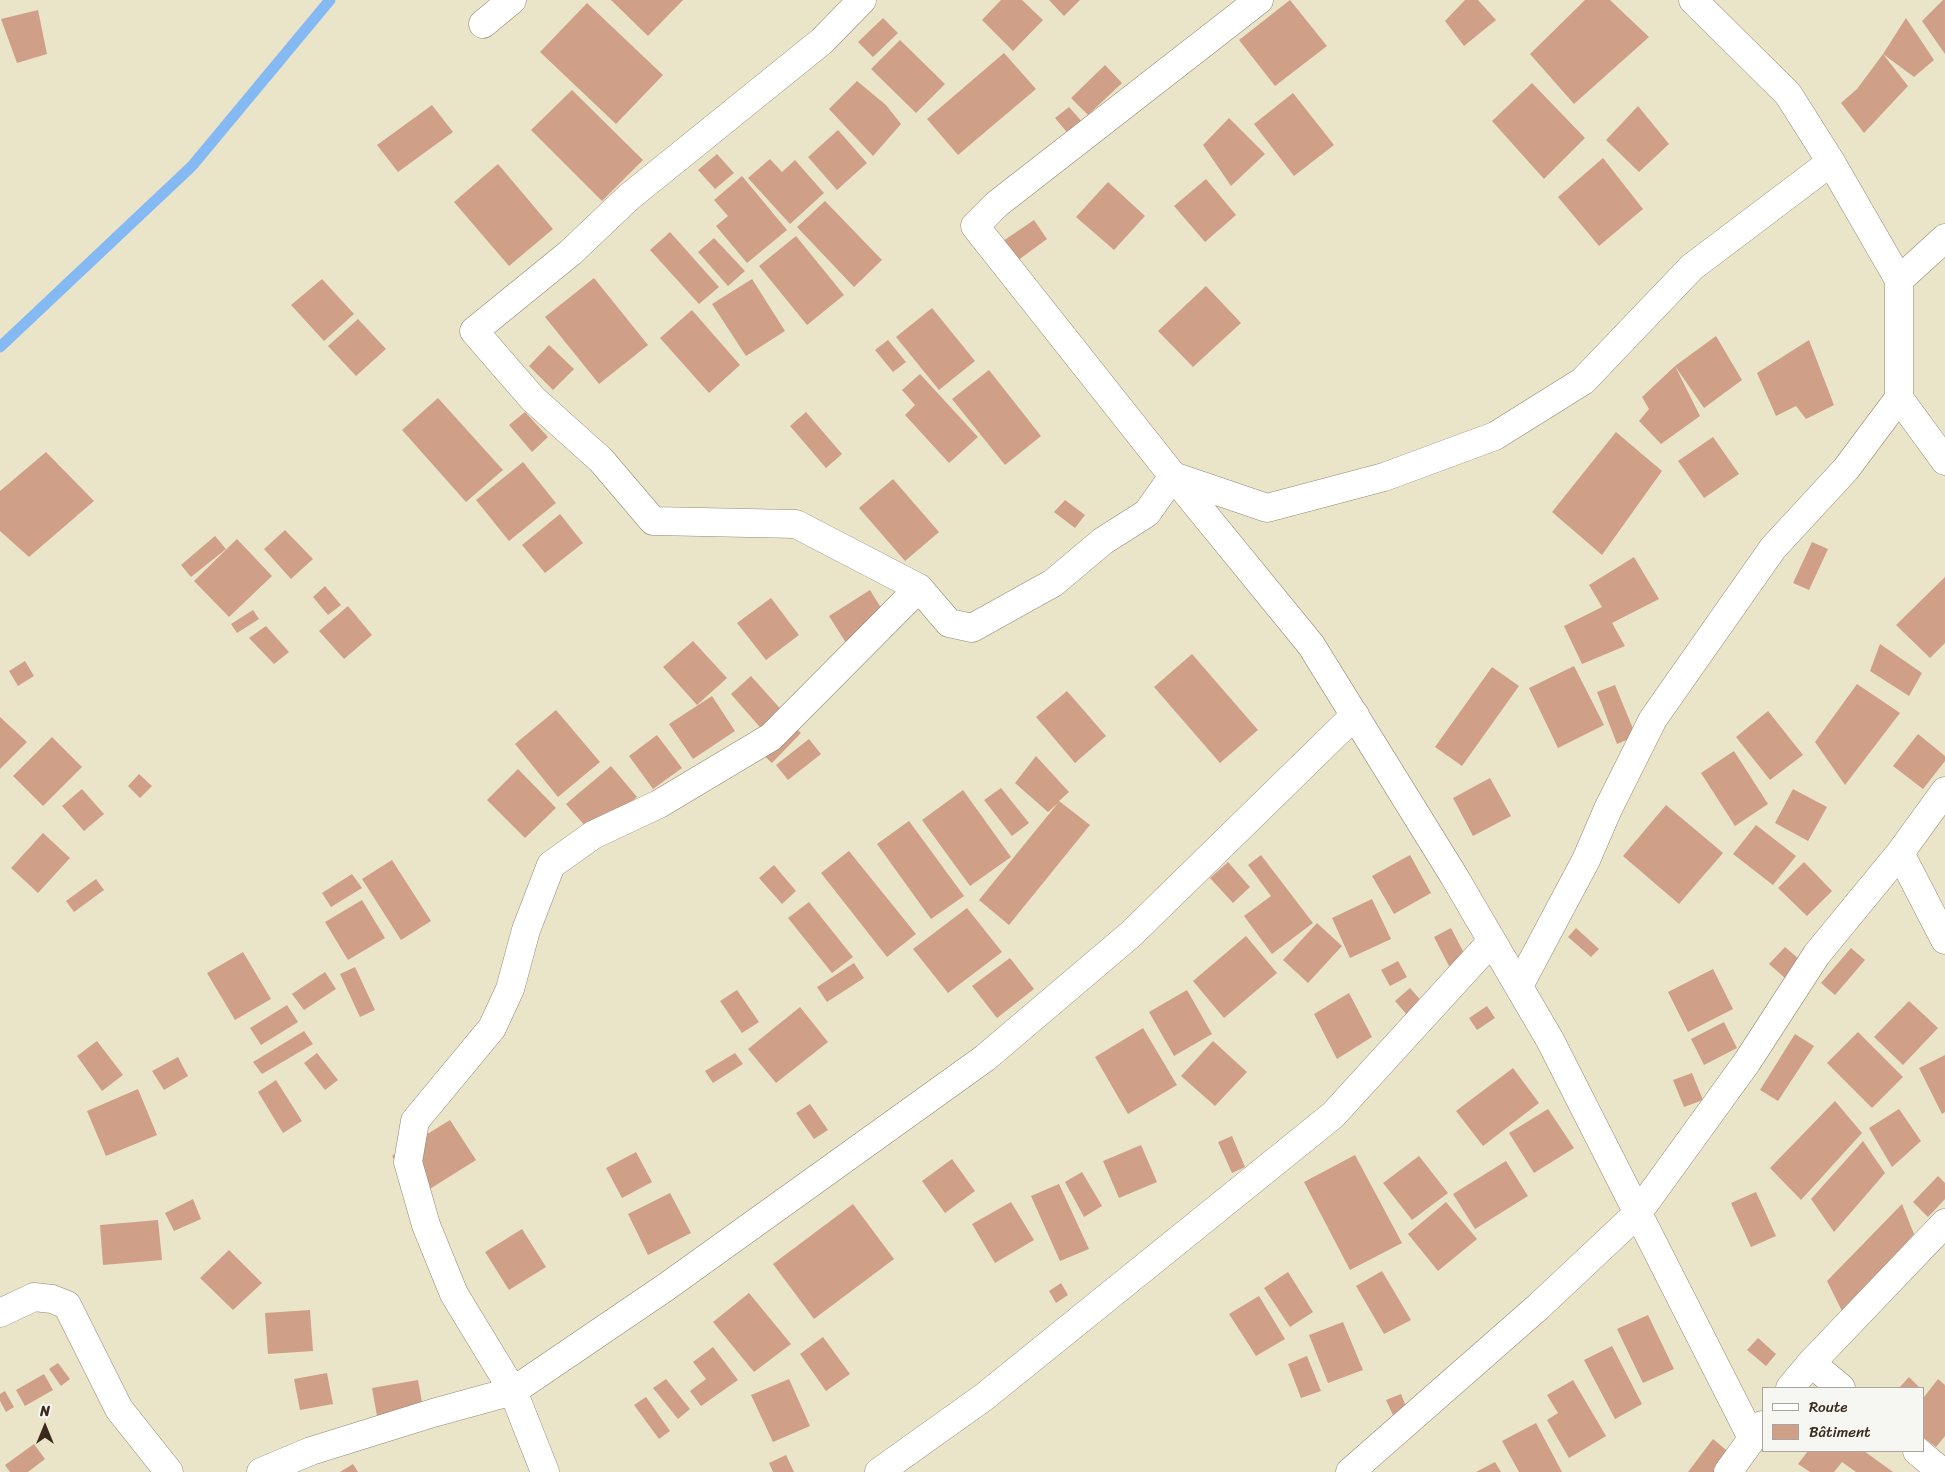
<!DOCTYPE html>
<meta charset="utf-8">
<style>
body{margin:0}
#map{position:relative;width:1945px;height:1472px;overflow:hidden;background:#eae5c9;font-family:Sriracha,sans-serif}
canvas{display:block}
.legend{position:absolute;left:1762px;top:1387px;width:162px;height:65px;box-sizing:border-box;background:#f6f6f2;border:1px solid #aba49d;margin:0;padding:6px 9px;list-style:none;font-size:15px;color:#3b2a1e}
.legend li{display:flex;align-items:center;gap:10px;height:25px}
.legend b{width:25px;border:1px solid #aba49d}
.north{position:absolute;left:20px;top:1402px;width:50px;height:50px;-webkit-text-stroke:4px #f6f6f2;paint-order:stroke;rotate:0deg;font-size:14px;font-weight:700;line-height:20px;text-align:center;color:#3b2a1e}
.north::after{content:'';display:block;margin:auto;width:18px;height:22px;background:#3b2a1e;clip-path:polygon(50% 0,100% 100%,50% 72%,0 100%)}
</style>
<div id="map">
<canvas width="1945" height="1472"></canvas>
<ul class="legend">
<li><b style="height:6px;background:#fff"></b>Route</li>
<li><b style="height:14px;background:#d09f88"></b>Bâtiment</li>
</ul>
<div class="north">N</div>
</div>
<script>
const context = document.querySelector('canvas').getContext('2d');
context.lineJoin = 'round';
function toPath(rows) {
  const path = new Path2D();
  for (const r of rows) {
    path.moveTo(r[0], r[1]);
    for (let i = 2; i < r.length; i += 2) path.lineTo(r[i], r[i + 1]);
  }
  return path;
}
function strokePath(path, color, width, dash) {
  context.strokeStyle = color;
  context.lineWidth = width;
  context.lineCap = dash ? 'butt' : 'round';
  context.setLineDash(dash || []);
  context.stroke(path);
}
function paint(path, color) {
  context.fillStyle = color;
  context.fill(path, 'evenodd');
}
strokePath(toPath([
 [0,347,192,166,330,0]
]), '#85b9f3', 11);
paint(toPath([
 [611,0,683,0,648,36],
 [1001,0,1022,0,1043,20,1013,51,982,20],
 [1049,0,1080,0,1064,16],
 [1290,0,1327,46,1275,86,1239,40],
 [1465,0,1478,0,1496,20,1464,46,1445,21],
 [1585,0,1610,0,1649,37,1574,104,1530,54],
 [1943,0,1945,0,1945,54,1922,21],
 [587,3,663,75,616,124,540,52],
 [38,10,47,54,17,63,1,19],
 [883,18,898,33,873,57,858,42],
 [1906,18,1934,60,1914,77,1883,54],
 [900,40,945,84,916,113,871,69],
 [1004,53,1036,89,958,155,927,119],
 [1883,54,1908,86,1864,133,1841,103,1857,89],
 [1105,65,1122,83,1088,115,1071,98],
 [857,81,886,105,901,124,873,156,829,109],
 [1532,83,1585,138,1544,179,1492,121],
 [572,90,643,160,602,201,531,130],
 [1293,93,1334,145,1294,176,1254,124],
 [432,105,453,132,398,172,377,145],
 [1638,106,1669,144,1639,172,1606,140],
 [1069,107,1084,124,1070,136,1055,118],
 [1229,118,1265,154,1231,186,1203,145],
 [838,130,867,163,837,190,808,157],
 [717,154,734,173,715,189,698,170],
 [1603,158,1643,209,1599,246,1558,197],
 [770,159,782,172,795,160,824,193,790,224,748,178],
 [498,164,553,229,509,266,454,202],
 [742,176,787,230,747,263,716,226,728,216,714,200],
 [1206,179,1236,215,1205,242,1174,206],
 [1108,182,1145,216,1114,250,1076,217],
 [825,201,882,260,854,287,797,227],
 [1034,220,1047,239,1017,261,1003,241],
 [670,232,719,287,699,304,650,250],
 [796,236,844,295,807,325,759,266],
 [714,238,745,271,728,286,698,252],
 [594,278,648,345,599,384,545,317],
 [322,279,354,314,324,341,291,305],
 [752,279,785,331,746,356,712,304],
 [1206,286,1241,323,1193,367,1158,331],
 [932,308,975,361,939,390,896,337],
 [692,310,740,365,709,393,660,338],
 [358,319,386,349,356,376,328,346],
 [1716,336,1742,380,1704,408,1675,366],
 [888,340,906,362,893,372,875,350],
 [1809,340,1834,405,1806,419,1796,406,1776,416,1757,373],
 [549,345,574,369,553,390,529,366],
 [1675,366,1700,416,1661,444,1639,421,1649,409,1642,397],
 [989,370,1041,436,1005,465,952,399],
 [920,374,978,437,949,463,905,415,915,405,902,390],
 [438,398,503,470,466,502,402,430],
 [525,412,548,437,532,452,509,425],
 [806,412,842,454,826,468,790,426],
 [1616,432,1662,471,1602,555,1552,512],
 [1713,437,1739,474,1704,498,1678,461],
 [46,452,94,501,29,557,0,531,0,491],
 [523,462,556,503,509,541,476,500],
 [893,479,939,532,905,561,859,508],
 [1065,500,1085,515,1075,528,1054,512],
 [560,514,583,543,545,573,522,545],
 [285,530,313,559,291,579,264,549],
 [215,536,226,549,191,577,181,565],
 [237,539,272,576,229,617,194,581],
 [1812,542,1828,549,1809,590,1793,583],
 [1634,557,1659,599,1612,623,1625,646,1582,664,1564,626,1602,607,1589,585],
 [1945,577,1945,643,1930,658,1896,625],
 [325,586,341,605,328,615,313,597],
 [870,590,894,629,853,654,829,616],
 [771,598,799,635,766,660,737,623],
 [348,606,372,635,344,659,319,631],
 [253,610,259,619,237,633,231,624],
 [266,626,289,652,274,664,249,638],
 [693,641,727,678,697,705,663,667],
 [1880,644,1922,673,1909,696,1870,671],
 [1192,654,1258,730,1220,763,1154,687],
 [25,661,34,676,18,686,9,671],
 [1574,666,1604,725,1558,748,1529,688],
 [1492,667,1519,686,1462,766,1435,747],
 [751,676,786,715,765,733,731,694],
 [1857,684,1900,713,1845,785,1815,742],
 [1615,685,1636,736,1617,744,1597,692],
 [1067,691,1106,736,1075,763,1036,717],
 [712,696,735,731,693,759,669,724],
 [556,710,600,762,558,797,515,744],
 [1768,711,1803,755,1770,780,1736,737],
 [0,717,27,742,0,769],
 [791,724,801,733,772,763,762,754],
 [1918,734,1945,756,1945,761,1923,789,1893,766],
 [657,735,682,768,653,789,629,756],
 [52,737,82,767,43,806,13,776],
 [809,739,821,754,788,780,776,765],
 [1734,751,1768,804,1735,826,1701,773],
 [1036,756,1069,792,1059,801,1090,825,1009,925,979,900,1058,803,1048,812,1015,783],
 [611,766,637,797,593,835,566,804],
 [518,769,556,808,525,838,487,800],
 [139,774,152,786,140,798,128,786],
 [1490,778,1511,816,1473,836,1453,798],
 [1001,788,1029,823,1012,836,984,800],
 [82,789,104,814,84,831,62,806],
 [1793,789,1827,807,1808,841,1775,823],
 [963,790,1011,857,970,886,922,820],
 [1666,805,1723,853,1679,904,1623,856],
 [909,821,964,896,931,919,877,844],
 [1756,825,1796,856,1773,885,1733,854],
 [43,833,70,858,38,893,11,868],
 [849,851,916,934,887,957,821,873],
 [1261,855,1313,923,1272,954,1244,916,1271,896,1248,865],
 [1410,855,1431,893,1394,914,1372,876],
 [392,860,431,921,401,940,362,879],
 [1228,862,1250,887,1233,903,1210,878],
 [1804,862,1832,891,1807,916,1778,888],
 [774,865,796,891,782,904,759,878],
 [352,874,362,888,331,907,322,893],
 [96,879,104,890,74,912,66,901],
 [1372,899,1391,939,1350,958,1332,918],
 [362,900,385,938,348,960,325,922],
 [809,902,853,957,832,973,788,918],
 [967,908,1002,952,948,993,913,949],
 [1317,923,1342,946,1308,983,1283,960],
 [1451,928,1466,957,1449,966,1434,937],
 [1576,928,1599,949,1591,957,1568,937],
 [1246,936,1277,973,1224,1018,1193,981],
 [1785,947,1801,961,1785,978,1769,964],
 [1851,948,1865,960,1835,995,1821,983],
 [243,952,271,999,235,1020,207,973],
 [1010,958,1034,989,997,1018,972,986],
 [1398,961,1407,977,1390,986,1381,970],
 [854,963,864,978,827,1002,817,987],
 [355,967,375,1010,360,1017,340,974],
 [1713,969,1733,1009,1688,1032,1668,992],
 [325,972,336,989,304,1010,292,994],
 [1410,988,1424,1004,1409,1017,1395,1001],
 [737,990,759,1022,742,1033,720,1001],
 [1187,990,1212,1034,1174,1056,1149,1012],
 [1349,993,1372,1037,1337,1059,1314,1014],
 [1909,1001,1938,1028,1903,1065,1874,1037],
 [287,1005,298,1022,261,1045,250,1028],
 [1487,1006,1495,1018,1477,1030,1469,1018],
 [800,1007,828,1042,776,1083,748,1049],
 [1724,1022,1737,1048,1704,1065,1691,1039],
 [1143,1028,1177,1085,1128,1114,1095,1057],
 [304,1031,313,1044,262,1074,253,1062],
 [1858,1032,1903,1077,1872,1108,1827,1063],
 [1795,1034,1814,1046,1778,1101,1760,1090],
 [97,1041,123,1075,102,1091,77,1056],
 [1213,1041,1247,1072,1215,1106,1181,1076],
 [317,1053,338,1080,325,1090,304,1063],
 [735,1053,743,1064,713,1083,705,1071],
 [1945,1055,1945,1112,1942,1114,1919,1068],
 [178,1057,188,1076,164,1090,152,1071],
 [1513,1068,1539,1103,1483,1146,1456,1111],
 [1692,1073,1703,1100,1684,1107,1673,1080],
 [276,1080,302,1121,283,1133,258,1092],
 [138,1089,157,1135,106,1156,87,1111],
 [1835,1101,1862,1133,1801,1200,1770,1168],
 [810,1104,828,1130,814,1139,796,1113],
 [1548,1109,1574,1148,1534,1173,1509,1133],
 [1899,1109,1921,1141,1892,1167,1869,1128],
 [450,1120,476,1160,417,1197,392,1156],
 [1232,1136,1245,1167,1232,1173,1218,1142],
 [1863,1141,1885,1173,1834,1232,1811,1199],
 [1141,1145,1157,1182,1119,1198,1103,1161],
 [636,1152,652,1182,622,1198,606,1168],
 [1355,1155,1402,1243,1350,1270,1304,1182],
 [1419,1156,1448,1193,1412,1220,1383,1183],
 [952,1159,975,1191,945,1213,922,1181],
 [1506,1161,1528,1196,1475,1229,1453,1194],
 [1082,1172,1102,1206,1084,1217,1065,1182],
 [1938,1176,1945,1183,1945,1199,1928,1217,1913,1202],
 [1059,1184,1089,1249,1060,1261,1031,1196],
 [1756,1192,1776,1236,1751,1247,1731,1203],
 [670,1193,691,1233,648,1255,628,1214],
 [193,1199,201,1219,174,1231,165,1213],
 [1011,1202,1034,1240,995,1263,972,1224],
 [1446,1202,1477,1239,1438,1271,1408,1234],
 [853,1204,894,1259,814,1319,773,1264],
 [1902,1204,1914,1234,1843,1313,1827,1281],
 [158,1220,162,1260,103,1265,100,1225],
 [522,1229,546,1267,509,1290,485,1252],
 [229,1250,262,1283,233,1310,200,1278],
 [1382,1271,1411,1320,1384,1334,1356,1286],
 [1288,1272,1313,1312,1290,1327,1264,1288],
 [1061,1283,1068,1295,1056,1303,1049,1291],
 [749,1293,791,1344,754,1372,713,1322],
 [1259,1296,1285,1339,1256,1356,1229,1314],
 [310,1310,313,1351,268,1354,265,1313],
 [1648,1315,1674,1369,1643,1383,1617,1329],
 [1343,1322,1363,1370,1328,1383,1309,1335],
 [823,1337,850,1374,826,1391,800,1354],
 [1758,1338,1776,1354,1766,1366,1747,1350],
 [1612,1346,1642,1404,1615,1419,1584,1360],
 [713,1347,738,1380,701,1406,690,1391,706,1379,693,1362],
 [1307,1356,1321,1391,1301,1398,1288,1364],
 [58,1363,70,1379,61,1386,49,1369],
 [327,1373,333,1404,300,1410,294,1379],
 [44,1374,53,1390,25,1406,16,1390],
 [1909,1377,1920,1388,1899,1388],
 [666,1379,690,1409,678,1419,653,1388],
 [789,1379,810,1426,773,1442,751,1395],
 [1938,1379,1945,1385,1945,1436,1936,1447,1924,1438,1924,1397],
 [418,1380,423,1408,377,1416,372,1388],
 [1573,1380,1606,1436,1569,1458,1547,1420,1558,1413,1547,1395],
 [5,1391,14,1407,6,1412,0,1401,0,1394],
 [1401,1394,1407,1409,1393,1415,1386,1400],
 [646,1397,670,1431,659,1439,634,1405],
 [1536,1423,1562,1472,1519,1472,1502,1441],
 [1713,1439,1731,1454,1717,1472,1688,1472],
 [34,1444,45,1459,28,1472,10,1472,5,1465],
 [1808,1451,1864,1451,1893,1472,1856,1472,1842,1462,1834,1472,1810,1472,1798,1464],
 [786,1455,794,1472,773,1472,769,1463],
 [1495,1462,1501,1472,1476,1472],
 [353,1464,358,1472,340,1472]
]), '#d09f88');
const minor = toPath([
 [862,0,822,41,629,197,570,253,474,331,533,399,601,460,653,521,796,524,919,588,949,623,972,628,1053,583,1103,541,1147,513,1173,476],
 [1259,0,997,204,975,226,1173,476,1311,645,1454,876,1550,1040,1752,1438],
 [1693,0,1788,94,1831,162,1899,280,1899,398,1945,461],
 [483,24,512,0],
 [1899,280,1945,238],
 [1173,476,1267,508,1384,477,1495,436,1583,381,1692,267,1831,162],
 [1900,853,1945,940],
 [1519,986,1586,860,1608,809,1653,719,1773,548,1846,469,1899,398],
 [0,1313,34,1297,52,1299,67,1305,119,1409,169,1472],
 [1811,1363,1841,1388],
 [1790,1388,1811,1363,1945,1223],
 [1917,1451,1942,1472],
 [261,1472,311,1451,433,1413,513,1391,666,1287,985,1058,1131,934,1355,715],
 [545,1472,513,1391,454,1294,426,1225,408,1162,415,1121,492,1028,510,989,526,930,551,865,593,835,659,804,771,737,919,588],
 [879,1472,984,1397,1333,1115,1492,941],
 [1350,1472,1538,1307,1637,1214,1747,1062,1817,954,1900,853,1945,791],
 [1728,1472,1762,1425]
]);
strokePath(minor, '#928874', 29);
strokePath(minor, '#fff', 28);
</script>
